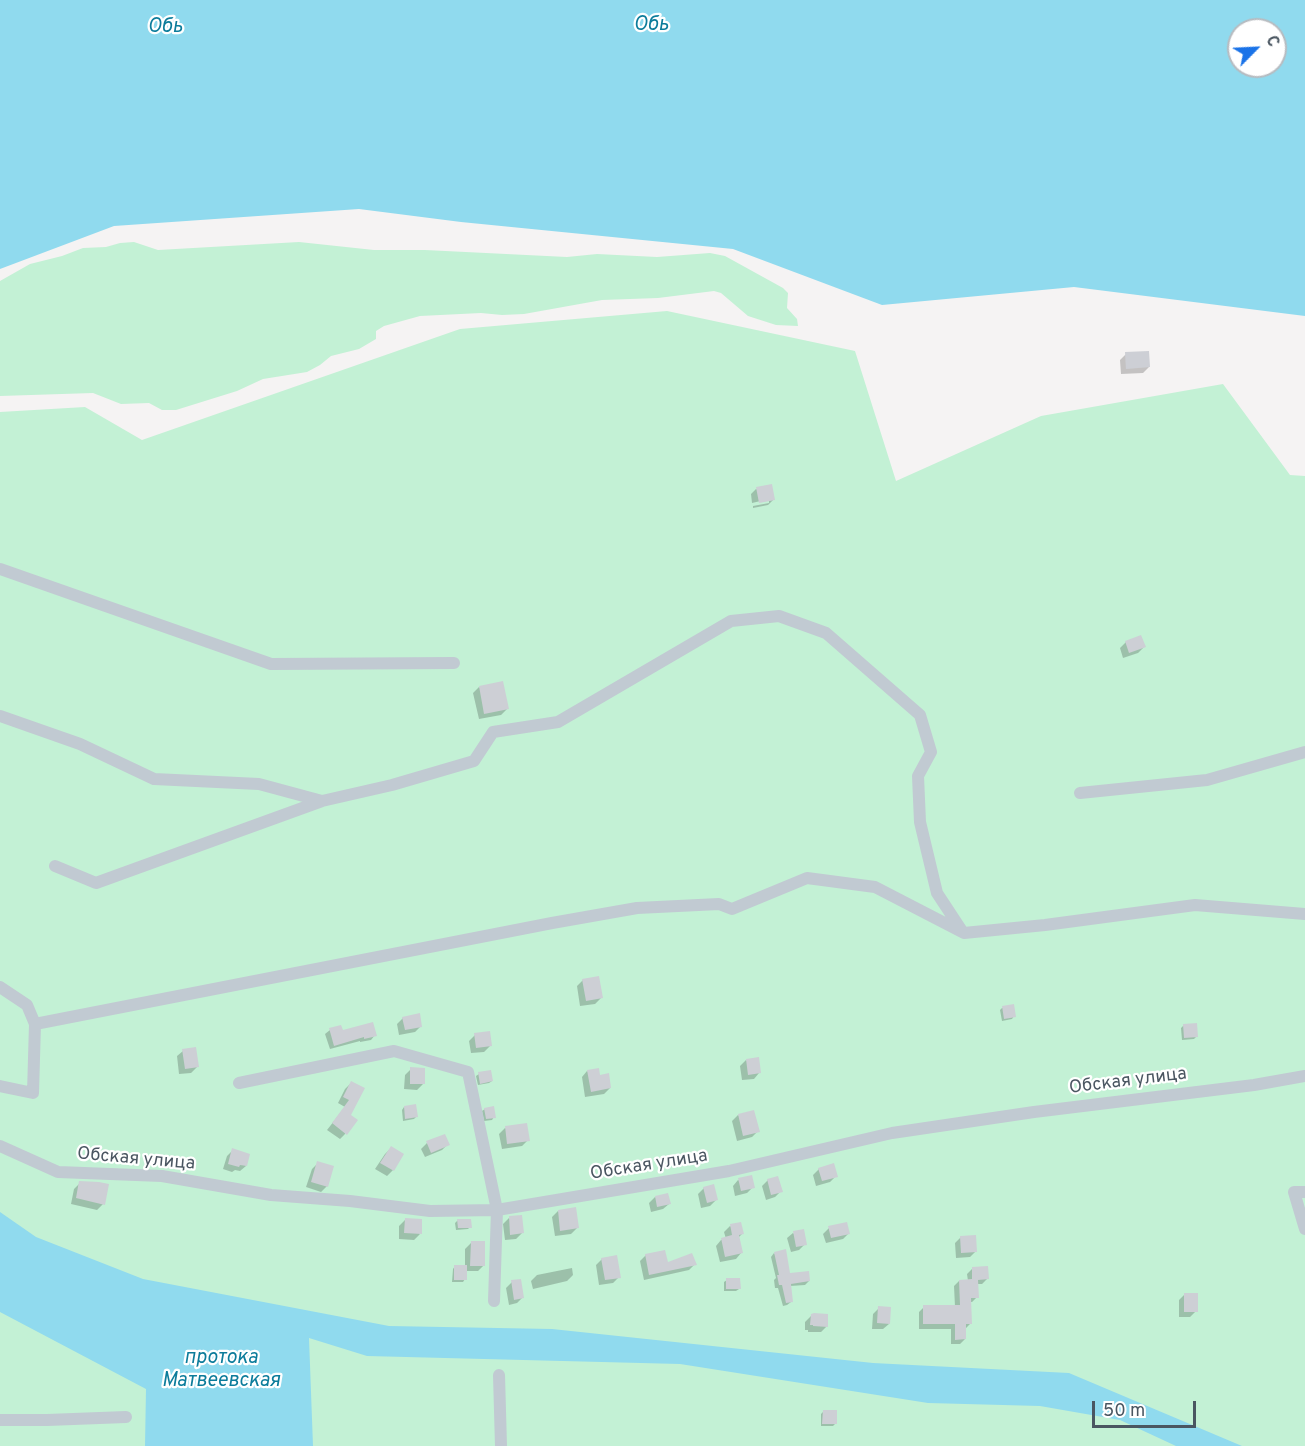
<!DOCTYPE html>
<meta charset="utf-8">
<style>
body{margin:0}
#map{position:relative;width:1305px;height:1446px;overflow:hidden;background:#f5f3f3;font-family:Overpass,sans-serif}
canvas{display:block}
.north{position:absolute;left:1227px;top:18px;width:60px;height:60px;box-sizing:border-box;background:#fff;border:2px solid #b7bbc0;border-radius:50%;rotate:66deg;font-size:16px;font-weight:700;line-height:24px;text-align:center;color:#4a5661}
.north::after{content:'';display:block;margin:auto;width:21px;height:27px;background:#1a73e8;clip-path:polygon(50% 0,100% 100%,50% 72%,0 100%)}
.scale{position:absolute;left:1092px;top:1401px;width:104px;height:27px;box-sizing:border-box;border:3px solid #4a5661;border-top:0;padding-left:8px;font-size:18px;line-height:21px;white-space:nowrap;color:#4a5661;-webkit-text-stroke:4px #fff;paint-order:stroke}
</style>
<div id="map">
<canvas width="1305" height="1446"></canvas>
<div class="north">С</div>
<div class="scale">50 m</div>
</div>
<script>
const context = document.querySelector('canvas').getContext('2d');
context.lineJoin = 'round';
function paint(path, color) {
  context.fillStyle = color;
  context.fill(path, 'evenodd');
}
function toPath(rows) {
  const path = new Path2D();
  for (const r of rows) {
    path.moveTo(r[0], r[1]);
    for (let i = 2; i < r.length; i += 2) path.lineTo(r[i], r[i + 1]);
  }
  return path;
}
function strokePath(path, color, width, dash) {
  context.strokeStyle = color;
  context.lineWidth = width;
  context.lineCap = dash ? 'butt' : 'round';
  context.setLineDash(dash || []);
  context.stroke(path);
}
function write(font, color, halo, rows, align = 'center') {
  context.font = font + ' Overpass,sans-serif';
  context.lineWidth = 4.5;
  context.setLineDash([]);
  context.textBaseline = 'middle';
  context.strokeStyle = halo;
  context.fillStyle = color;
  for (const [text, x, y, turn = 0] of rows) {
    context.save();
    context.translate(x, y);
    context.rotate((+turn || 0) * Math.PI / 180);
    context.textAlign = isNaN(turn) ? turn : align;
    if (halo) context.strokeText(text, 0, 0);
    context.fillText(text, 0, 0);
    context.restore();
  }
}
paint(toPath([
 [134,242,158,250,299,242,374,250,425,250,567,257,597,254,657,257,710,253,725,256,783,288,788,293,787,308,797,319,798,326,776,325,748,316,721,293,714,291,658,298,602,300,524,314,502,315,481,313,420,316,384,326,376,331,376,339,359,349,331,356,320,365,307,372,263,379,237,391,176,410,162,410,149,403,121,404,93,393,0,396,0,281,30,264,62,256,83,248,106,247,120,243],
 [667,311,855,351,896,481,1041,416,1223,384,1290,475,1305,476,1305,1446,0,1446,0,412,85,407,142,440,460,329]
]), '#c3f1d5');
paint(toPath([
 [0,0,1305,0,1305,316,1074,287,882,305,733,249,461,222,359,209,114,226,0,269],
 [1239,30,1275,30,1275,66,1239,66],
 [0,1212,36,1237,143,1279,389,1326,552,1329,873,1363,1069,1373,1242,1446,1176,1446,1120,1420,1040,1406,928,1403,680,1364,367,1356,309,1338,313,1446,145,1446,146,1389,0,1312]
]), '#90daee');
paint(toPath([
 [1126,354,1149,367,1143,373,1121,374,1120,360],
 [756,489,774,499,768,505,753,508,753,506,769,503,769,499,752,503,751,494],
 [1126,642,1144,647,1138,653,1123,658,1120,648],
 [479,687,507,709,501,715,479,719,473,693],
 [583,980,601,998,595,1004,580,1006,577,986],
 [1012,1006,1014,1016,1012,1019,1002,1021,1000,1010,1002,1008],
 [403,1018,421,1026,415,1032,399,1035,397,1024],
 [1184,1025,1196,1037,1194,1039,1182,1040,1181,1028],
 [330,1030,342,1032,375,1035,371,1040,360,1042,360,1041,330,1049,325,1034],
 [475,1035,490,1046,484,1052,471,1053,469,1041],
 [183,1051,197,1067,191,1073,179,1074,177,1056],
 [746,1060,759,1073,754,1079,742,1080,740,1066],
 [411,1069,423,1084,417,1090,404,1089,405,1075],
 [587,1071,610,1088,604,1094,585,1097,582,1077],
 [479,1074,492,1081,489,1083,478,1085,476,1076],
 [351,1083,349,1116,345,1134,340,1139,327,1130,345,1107,338,1103,345,1089],
 [404,1107,416,1117,414,1119,403,1121,402,1110],
 [485,1109,494,1117,492,1120,484,1121,482,1111],
 [738,1115,758,1131,752,1137,737,1141,732,1121],
 [505,1128,528,1140,522,1146,502,1149,499,1134],
 [427,1143,448,1144,442,1150,425,1157,421,1149],
 [391,1148,393,1170,387,1176,375,1169,385,1154],
 [233,1150,246,1166,240,1171,235,1170,232,1172,223,1169,227,1156],
 [318,1163,327,1186,321,1192,306,1187,312,1169],
 [819,1169,836,1176,830,1182,816,1186,813,1175],
 [738,1180,753,1187,747,1193,735,1196,733,1186],
 [768,1180,781,1191,775,1197,766,1200,762,1186],
 [80,1183,103,1204,97,1210,71,1204,74,1189],
 [704,1188,716,1200,710,1206,701,1208,698,1194],
 [655,1197,669,1204,663,1209,651,1212,649,1203],
 [558,1211,577,1228,571,1234,555,1236,552,1217],
 [509,1218,522,1233,516,1239,505,1240,503,1224],
 [405,1220,420,1234,414,1240,399,1239,399,1226],
 [458,1220,470,1227,468,1229,456,1230,455,1223],
 [730,1226,742,1234,738,1238,741,1253,736,1259,720,1262,716,1246,721,1240,726,1239,724,1232],
 [829,1228,849,1233,843,1239,826,1243,823,1234],
 [793,1233,805,1244,799,1250,791,1252,787,1238],
 [961,1237,976,1251,970,1257,956,1258,955,1243],
 [471,1243,484,1265,478,1271,465,1271,465,1279,463,1282,452,1282,453,1269,455,1266,465,1267,465,1249],
 [774,1253,789,1275,809,1281,805,1285,790,1286,791,1302,787,1305,783,1306,778,1288,775,1288,774,1280,776,1278,771,1257],
 [646,1255,667,1265,695,1264,689,1270,644,1280,640,1261],
 [602,1259,619,1277,613,1283,599,1285,596,1265],
 [572,1268,573,1275,567,1281,533,1289,531,1281,537,1275],
 [972,1269,987,1279,982,1284,976,1284,977,1297,972,1302,970,1302,970,1324,965,1329,965,1339,960,1344,951,1344,951,1329,919,1329,919,1312,924,1307,955,1307,954,1286,959,1281,968,1281,967,1274],
 [727,1280,739,1289,736,1291,724,1291,724,1282],
 [512,1282,523,1297,517,1303,509,1305,506,1288],
 [1185,1294,1196,1311,1190,1317,1179,1317,1179,1300],
 [879,1308,889,1324,883,1329,872,1329,873,1314],
 [811,1316,827,1326,821,1332,808,1332,808,1330,805,1330,805,1322],
 [823,1412,835,1424,833,1426,821,1426,821,1414]
]), '#0003');
paint(toPath([
 [1149,351,1150,367,1126,369,1125,352],
 [772,484,775,500,759,503,756,487],
 [1141,635,1146,647,1129,653,1125,641],
 [503,681,509,709,484,714,479,686],
 [599,976,603,998,586,1001,582,979],
 [1014,1004,1016,1017,1004,1019,1002,1006],
 [420,1013,422,1027,405,1030,402,1017],
 [373,1022,377,1036,364,1039,364,1037,334,1046,329,1028,341,1025,343,1030],
 [1197,1023,1198,1037,1184,1038,1183,1024],
 [490,1031,492,1046,476,1048,474,1033],
 [196,1047,199,1067,185,1069,182,1049],
 [759,1057,761,1073,748,1075,746,1059],
 [410,1067,425,1068,425,1084,410,1084],
 [599,1068,600,1075,609,1073,611,1088,591,1092,587,1070],
 [491,1070,493,1081,480,1084,478,1072],
 [351,1081,365,1088,351,1115,358,1120,347,1135,332,1123,349,1100,343,1097],
 [416,1104,418,1117,405,1119,404,1106],
 [494,1106,496,1118,486,1119,484,1108],
 [754,1110,760,1132,743,1136,738,1114],
 [527,1123,530,1141,507,1144,505,1126],
 [445,1134,450,1145,431,1153,426,1141],
 [391,1146,404,1154,394,1171,380,1163],
 [232,1148,250,1154,247,1166,240,1165,239,1167,228,1164],
 [317,1161,334,1166,328,1187,311,1182],
 [834,1163,838,1177,822,1181,818,1168],
 [752,1175,755,1188,741,1191,738,1178],
 [778,1176,783,1192,771,1195,767,1179],
 [79,1181,99,1182,109,1184,105,1205,76,1198],
 [714,1184,718,1200,707,1203,703,1187],
 [668,1193,671,1204,657,1207,655,1196],
 [576,1207,579,1228,560,1231,558,1210],
 [522,1215,524,1233,510,1235,509,1216],
 [405,1218,422,1219,422,1234,404,1233],
 [457,1219,471,1219,472,1228,458,1228],
 [741,1222,744,1234,739,1235,743,1253,725,1257,721,1238,732,1235,730,1224],
 [847,1222,850,1234,831,1238,828,1226],
 [804,1229,807,1245,796,1247,793,1231],
 [976,1235,977,1252,961,1253,960,1236],
 [471,1241,485,1241,485,1266,470,1266],
 [786,1249,790,1273,809,1271,810,1281,791,1284,793,1302,786,1303,782,1285,779,1285,777,1275,779,1275,774,1252],
 [665,1250,668,1262,692,1253,697,1265,649,1275,645,1254],
 [617,1255,621,1278,605,1280,601,1258],
 [454,1265,467,1265,467,1280,454,1280],
 [988,1266,989,1279,978,1280,979,1298,971,1298,972,1324,966,1324,966,1339,955,1340,955,1324,923,1324,923,1305,960,1305,959,1280,972,1279,972,1267],
 [726,1278,740,1278,741,1289,726,1289],
 [521,1279,524,1298,514,1300,511,1280],
 [1184,1293,1198,1293,1198,1312,1184,1312],
 [878,1306,891,1307,890,1324,877,1323],
 [814,1313,828,1314,828,1327,813,1326,813,1325,810,1325,811,1314],
 [823,1410,837,1410,837,1424,822,1424]
]), '#cdcfd5');
strokePath(toPath([
 [0,569,271,664,454,663],
 [0,716,80,744,154,779,259,784,322,801],
 [1080,793,1207,780,1305,752],
 [55,866,96,883,322,801,392,785,474,761,493,732,558,722,731,621,779,616,826,633,920,715,931,752,918,776,920,822,937,893,962,931],
 [0,987,27,1005,35,1024,33,1093,0,1086],
 [35,1024,552,923,637,908,719,904,732,909,807,878,875,887,964,933,1045,925,1195,905,1305,914],
 [239,1083,394,1051,468,1072,497,1210,494,1301],
 [0,1146,58,1172,162,1176,271,1195,350,1201,430,1211,497,1210,729,1171,892,1133,1034,1112,1254,1085,1305,1076],
 [1305,1192,1294,1192,1305,1229],
 [499,1375,501,1446],
 [0,1420,47,1420,126,1417]
]), '#c1cad2', 12);
write('18px', '#4a5661', '#fff', [
 ["Обская улица",1128,1082,-7],
 ["Обская улица",136,1160,5],
 ["Обская улица",649,1166,-9]
]);
write('italic 20px', '#0c7c9b', '#fff', [
 ["Обь",651,26],
 ["Обь",165,28],
 ["протока",221,1359],
 ["Матвеевская",221,1382]
]);
</script>
